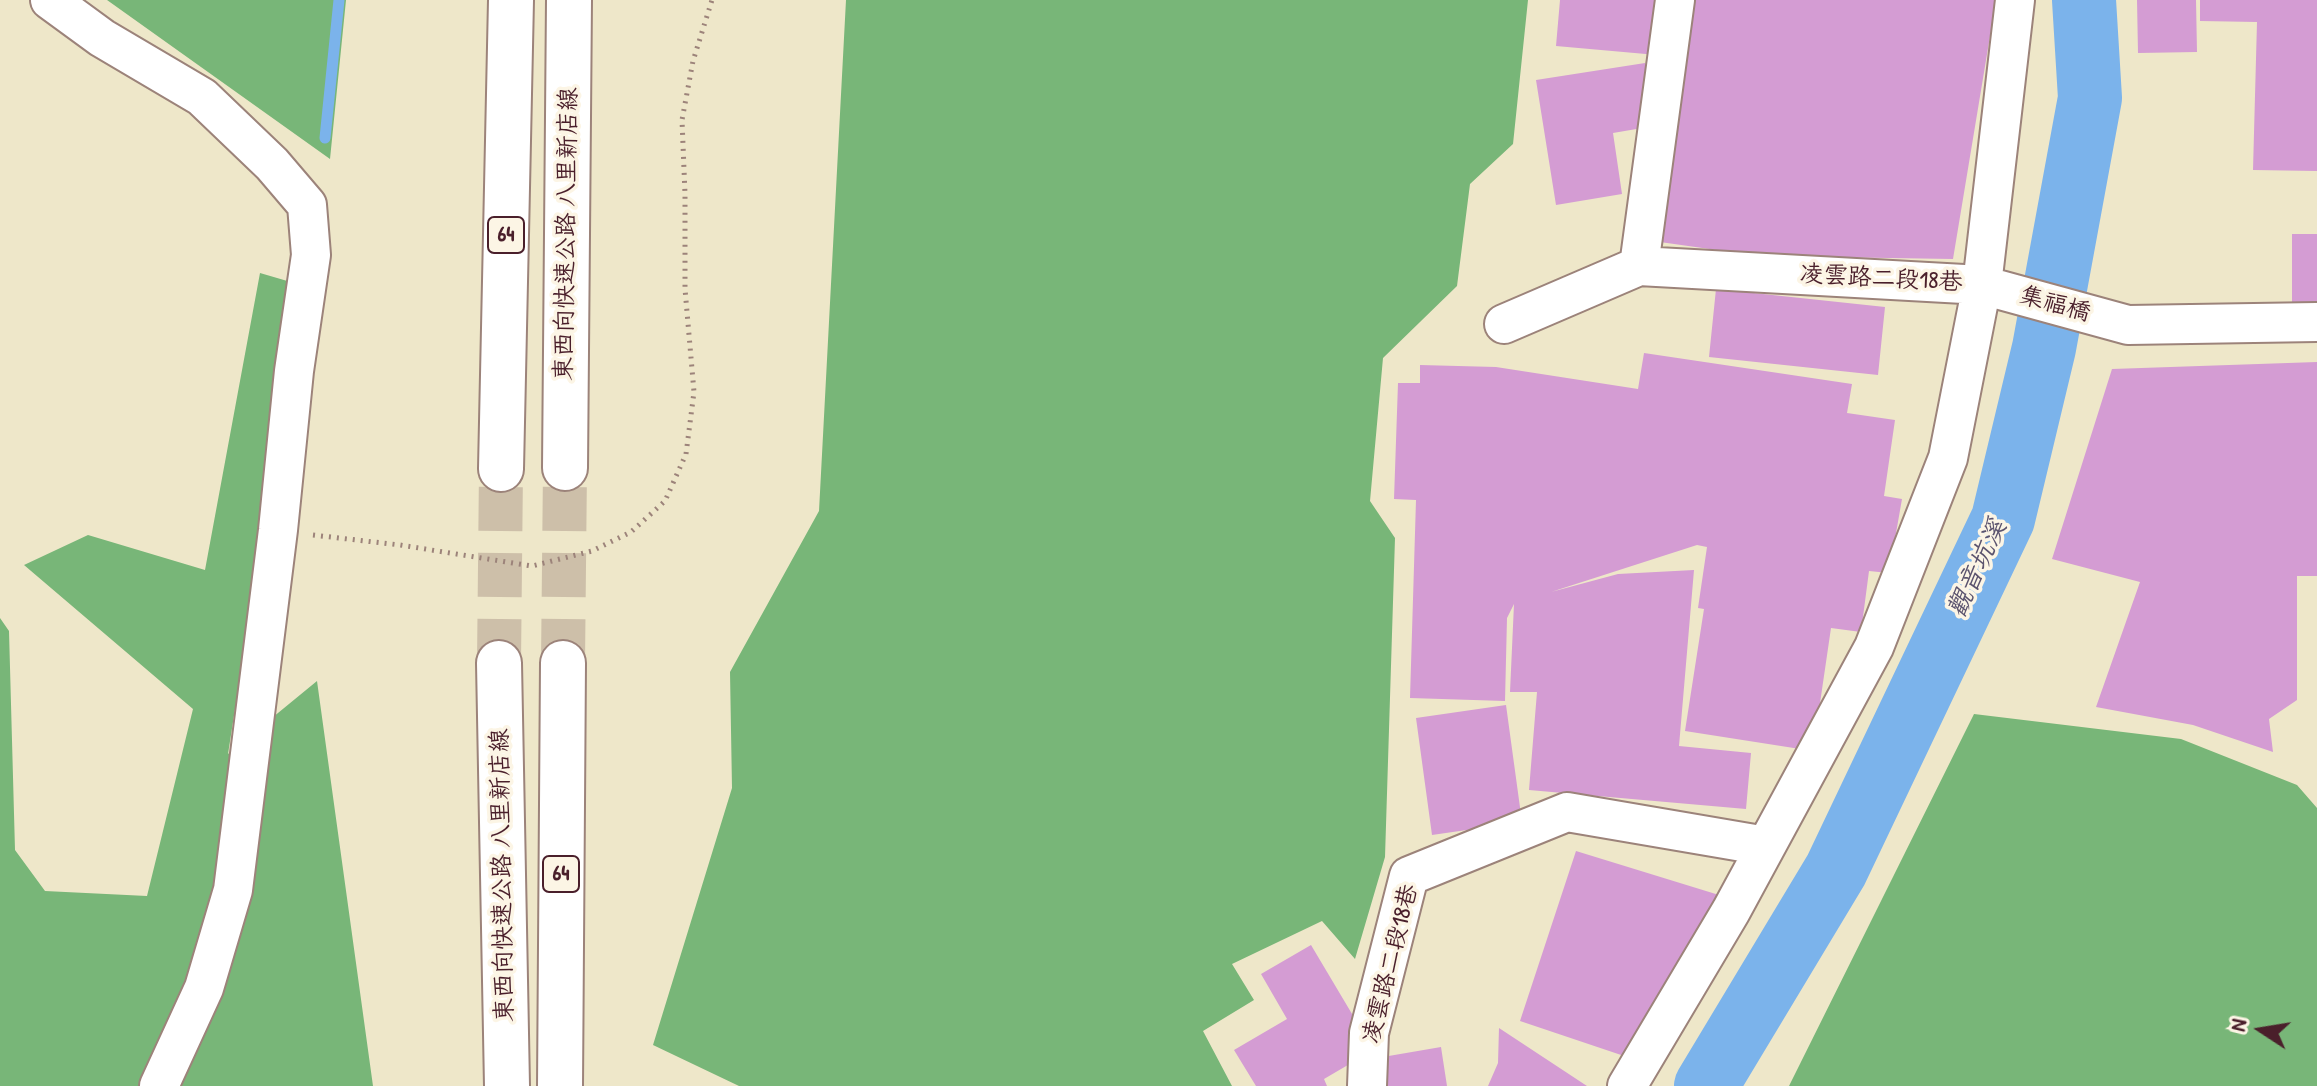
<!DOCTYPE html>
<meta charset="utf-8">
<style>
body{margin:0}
#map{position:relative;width:2317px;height:1086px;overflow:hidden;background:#eee7c9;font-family:"Patrick Hand",sans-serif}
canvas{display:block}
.north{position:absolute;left:2221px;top:990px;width:80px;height:80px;-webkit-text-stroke:6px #fcf5e5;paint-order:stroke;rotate:282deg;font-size:22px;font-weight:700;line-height:32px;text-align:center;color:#4a1f2b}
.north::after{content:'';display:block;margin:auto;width:28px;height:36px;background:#4a1f2b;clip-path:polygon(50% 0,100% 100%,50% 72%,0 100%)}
</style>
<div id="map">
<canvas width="2317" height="1086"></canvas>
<div class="north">N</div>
</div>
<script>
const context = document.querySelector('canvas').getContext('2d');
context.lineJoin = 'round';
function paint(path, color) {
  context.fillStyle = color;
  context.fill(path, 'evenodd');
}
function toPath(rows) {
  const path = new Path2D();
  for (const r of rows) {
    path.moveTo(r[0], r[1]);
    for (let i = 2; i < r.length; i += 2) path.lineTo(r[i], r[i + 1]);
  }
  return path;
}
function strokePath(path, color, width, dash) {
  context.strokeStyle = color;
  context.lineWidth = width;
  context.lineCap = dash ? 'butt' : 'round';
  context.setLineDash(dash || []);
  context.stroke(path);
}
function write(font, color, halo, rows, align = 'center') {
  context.font = font + ' "Patrick Hand","LXGW WenKai TC",sans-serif';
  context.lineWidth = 7;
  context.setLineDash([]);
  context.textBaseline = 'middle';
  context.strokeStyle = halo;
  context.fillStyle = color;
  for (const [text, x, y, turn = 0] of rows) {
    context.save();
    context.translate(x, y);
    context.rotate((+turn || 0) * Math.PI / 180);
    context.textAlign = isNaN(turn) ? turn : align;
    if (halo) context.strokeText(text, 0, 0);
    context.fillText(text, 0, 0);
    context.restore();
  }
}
paint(toPath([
 [107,0,346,0,330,159],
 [846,0,1528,0,1513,144,1470,184,1457,286,1383,358,1370,501,1395,538,1385,857,1355,959,1322,921,1232,964,1254,1000,1203,1031,1232,1086,739,1086,653,1045,732,788,730,672,819,511],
 [260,273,301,285,228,754,317,681,373,1086,0,1086,0,618,9,631,15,850,45,891,147,896,193,709,24,565,88,535,205,570],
 [1974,714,2181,739,2297,785,2317,808,2317,1086,1789,1086]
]), '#78b678');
strokePath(toPath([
 [325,138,339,0]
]), '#7bb3eb', 11);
strokePath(toPath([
 [1706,1086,1836,870,2003,519,2044,348,2090,98,2084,0]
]), '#7bb3eb', 64);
paint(toPath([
 [1560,0,1662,0,1657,55,1556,46],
 [1694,0,1996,0,1953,259,1759,256,1660,242],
 [2137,0,2196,0,2197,52,2138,53],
 [2200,0,2317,0,2317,171,2253,170,2257,22,2200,21],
 [1645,63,1654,126,1613,133,1622,194,1556,205,1536,80],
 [2292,234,2317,234,2317,317,2292,317],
 [1716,289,1885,307,1878,375,1709,357],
 [1644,353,1852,384,1847,413,1895,420,1884,496,1902,499,1889,573,1869,571,1861,632,1831,628,1813,751,1685,731,1704,609,1698,608,1707,547,1697,545,1551,592,1618,574,1694,570,1679,746,1751,753,1746,809,1529,790,1537,692,1510,692,1514,604,1507,618,1505,701,1410,698,1416,500,1394,499,1398,383,1420,383,1420,365,1496,367,1638,389],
 [2317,362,2317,576,2297,576,2297,700,2269,719,2273,752,2193,725,2096,707,2140,582,2052,559,2112,369],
 [1506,705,1522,822,1432,835,1416,718],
 [1576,851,1719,895,1636,1060,1520,1021],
 [1311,945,1358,1024,1353,1062,1324,1079,1327,1086,1256,1086,1234,1050,1287,1019,1261,974],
 [1499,1028,1587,1086,1488,1086,1498,1063],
 [1441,1047,1447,1086,1381,1086,1377,1058]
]), '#d49cd3');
strokePath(toPath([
 [499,663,501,469],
 [563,663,565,468]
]), '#cdbfa9', 44, [44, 22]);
const minor = toPath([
 [50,0,102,38,202,97,272,164,307,205,311,255,294,371,278,530,233,890,204,988,159,1086],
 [1639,266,1675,0],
 [1504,324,1639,266,1982,285,2128,325,2317,322],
 [1367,1086,1369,1033,1409,876,1567,812,1766,846],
 [1627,1086,1731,911,1874,647,1948,458,1982,285,2015,0]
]);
const highway = toPath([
 [565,468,569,0],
 [501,469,511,0],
 [499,663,507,1086],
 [560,1086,563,663]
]);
strokePath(minor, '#9c837a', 42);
strokePath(highway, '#9c837a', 48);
strokePath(toPath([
 [313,535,400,545,532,566,592,551,631,532,665,501,686,454,694,392,685,289,685,194,682,120,693,61,712,0]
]), '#9c837a', 5, [2, 6]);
strokePath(minor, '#fff', 38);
strokePath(highway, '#fff', 44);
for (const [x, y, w] of [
 [506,235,36],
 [561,874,36]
]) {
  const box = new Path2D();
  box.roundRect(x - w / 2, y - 18, w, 36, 6);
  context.fillStyle = '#fcf5e5';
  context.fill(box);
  strokePath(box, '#4a1f2b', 2);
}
write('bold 22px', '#4a1f2b', null, [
 ["64",506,235],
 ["64",561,874]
]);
write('24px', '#4a1f2b', '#fcf5e5', [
 ["東西向快速公路 八里新店線",567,234,-89],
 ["凌雲路二段18巷",1881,279,3],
 ["集福橋",2055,305,15],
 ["東西向快速公路 八里新店線",503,875,-91],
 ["凌雲路二段18巷",1391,964,-76]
]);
write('italic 26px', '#5b536e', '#fcf5e5', [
 ["觀音坑溪",1978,569,-65]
]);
</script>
